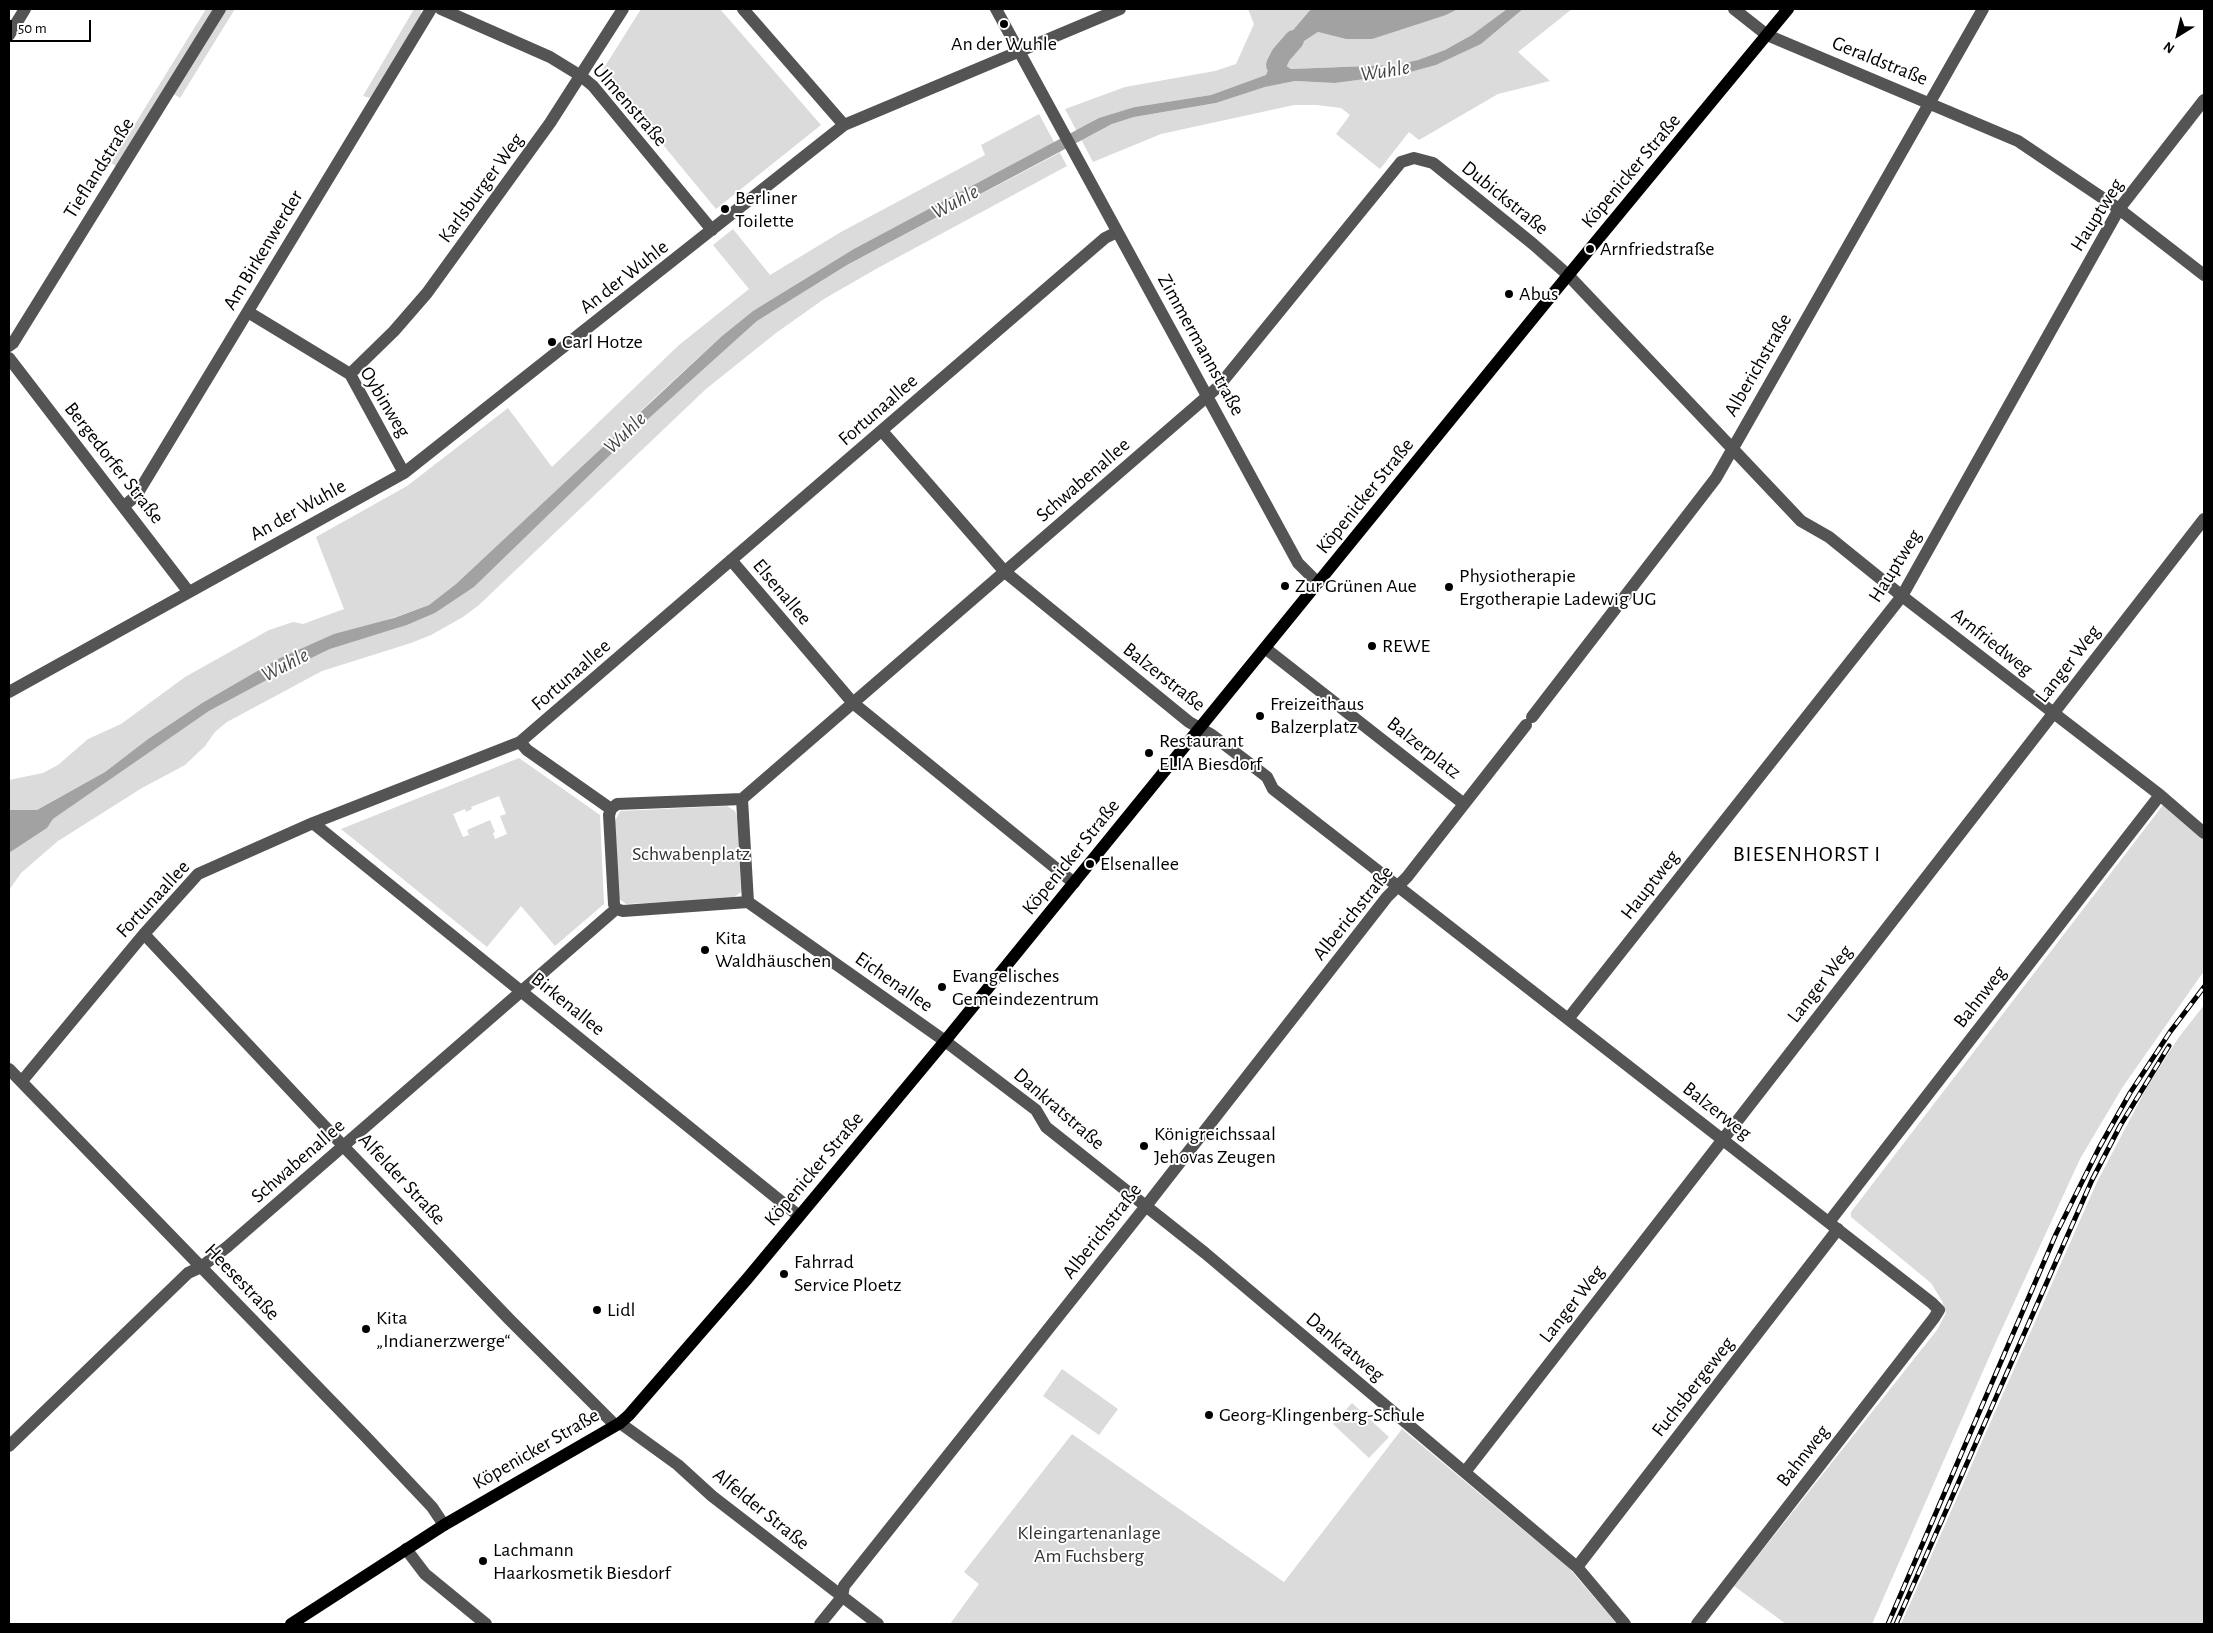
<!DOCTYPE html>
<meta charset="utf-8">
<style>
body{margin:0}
#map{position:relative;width:2213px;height:1633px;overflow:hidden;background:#fff;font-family:"Alegreya Sans",sans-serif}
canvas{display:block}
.frame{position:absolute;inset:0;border:10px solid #000;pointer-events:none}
.north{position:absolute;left:2153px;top:10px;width:50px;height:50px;-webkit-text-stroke:4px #fff;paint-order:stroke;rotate:216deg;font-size:14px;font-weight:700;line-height:20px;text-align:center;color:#000}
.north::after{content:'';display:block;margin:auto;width:18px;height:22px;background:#000;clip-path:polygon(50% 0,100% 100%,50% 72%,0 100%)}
.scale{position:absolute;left:10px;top:20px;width:81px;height:22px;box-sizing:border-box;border:2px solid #000;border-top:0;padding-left:6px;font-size:15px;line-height:18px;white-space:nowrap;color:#000;-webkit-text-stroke:4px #fff;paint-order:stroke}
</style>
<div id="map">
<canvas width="2213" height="1633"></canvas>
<div class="frame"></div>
<div class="north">N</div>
<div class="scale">50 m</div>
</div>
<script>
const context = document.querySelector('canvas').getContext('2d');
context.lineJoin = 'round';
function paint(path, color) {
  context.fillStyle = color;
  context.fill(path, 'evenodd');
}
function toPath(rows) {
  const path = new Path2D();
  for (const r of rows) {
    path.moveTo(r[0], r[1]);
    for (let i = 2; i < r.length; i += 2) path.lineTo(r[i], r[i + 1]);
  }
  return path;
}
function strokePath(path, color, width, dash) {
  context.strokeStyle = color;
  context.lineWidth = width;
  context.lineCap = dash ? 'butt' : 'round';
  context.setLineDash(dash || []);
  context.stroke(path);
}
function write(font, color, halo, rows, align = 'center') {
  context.font = font + ' "Alegreya Sans",sans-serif';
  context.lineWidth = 4;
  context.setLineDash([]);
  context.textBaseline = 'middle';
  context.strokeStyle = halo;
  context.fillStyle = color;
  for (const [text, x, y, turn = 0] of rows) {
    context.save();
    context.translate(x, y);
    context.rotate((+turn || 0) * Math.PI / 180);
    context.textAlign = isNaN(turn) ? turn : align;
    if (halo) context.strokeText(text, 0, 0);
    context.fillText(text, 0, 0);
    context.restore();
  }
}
paint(toPath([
 [206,9,215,9,116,166,111,163],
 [225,9,235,9,180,98,174,94],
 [414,9,421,9,421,15,370,98,363,96],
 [641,9,720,9,821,125,716,209,602,71],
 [1248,9,1311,9,1290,35,1298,45,1318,32,1346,39,1446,15,1458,9,1507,9,1472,36,1445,50,1418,60,1395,65,1291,69,1285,65,1285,57,1295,47,1288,39,1276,53,1267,75,1211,95,1135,107,1082,140,1112,124,1134,117,1216,103,1265,87,1295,81,1335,83,1402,74,1436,65,1481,44,1523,9,1572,9,1518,52,1550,81,1498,94,1419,140,1409,132,1380,169,1336,134,1350,115,1341,108,1317,105,1294,105,1161,134,1093,162,1065,109,1125,87,1215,71,1236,64,1254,24],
 [1039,114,1067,166,876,269,824,299,776,333,706,389,479,605,463,617,431,635,411,643,322,671,227,722,215,732,205,746,185,765,142,788,58,841,21,873,9,890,9,853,47,828,53,819,209,711,278,674,330,649,407,625,435,613,474,587,637,429,757,321,847,265,1059,153,1054,143,956,196,753,311,722,336,649,403,581,469,456,584,429,605,278,659,202,703,148,739,105,772,37,810,9,810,9,780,43,773,58,765,88,739,121,724,185,677,269,630,293,622,303,624,344,609,316,537,407,486,508,408,552,467,679,345,749,289,713,245,733,229,770,275,841,232,985,155,981,145],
 [519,758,600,815,604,904,555,946,521,906,487,947,341,829],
 [499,796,506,814,500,816,507,834,495,839,493,833,495,832,490,820,467,830,469,835,463,837,453,814,465,809,466,812,472,809,471,807],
 [2163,805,2204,826,2204,971,2122,1088,2080,1159,1994,1346,1872,1624,1786,1624,1734,1586,1937,1330,1946,1313,1942,1301,1931,1283,1851,1217,1851,1212],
 [727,806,735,811,737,816,741,892,732,899,626,904,619,899,615,821,620,811],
 [2204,1005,2204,1624,1901,1624,2097,1182,2147,1087,2179,1037],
 [1062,1369,1118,1409,1099,1435,1043,1396],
 [1352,1403,1389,1437,1369,1458,1333,1424],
 [1402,1429,1569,1568,1617,1624,950,1624,979,1584,964,1572,1072,1434,1284,1582]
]), '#dbdbdb');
paint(toPath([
 [1311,9,1458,9,1446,15,1372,39,1346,39,1318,32,1298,45,1289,35],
 [1507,9,1523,9,1481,44,1436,65,1403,74,1335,83,1295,81,1265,87,1216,103,1134,117,1112,124,847,265,757,321,637,429,474,587,435,613,407,625,330,649,278,674,209,711,53,819,47,828,9,853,9,810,37,810,105,772,148,739,202,703,278,659,334,634,394,618,429,605,456,584,722,336,753,311,854,249,1099,118,1135,107,1211,95,1266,75,1276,53,1288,38,1296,47,1285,57,1285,65,1291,69,1395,65,1418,60,1445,50,1472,35]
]), '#a2a2a2');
strokePath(toPath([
 [1276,65,1281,55,1294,40]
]), '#a2a2a2', 20);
strokePath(toPath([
 [441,9,550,57,581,76,593,86,712,230],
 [743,9,844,125],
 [996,9,1298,563,1318,583],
 [1734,9,1767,35,2018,141,2119,209,2204,275],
 [9,35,25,9],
 [248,312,350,374,404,473],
 [9,346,13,343,220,9],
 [9,358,188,591],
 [350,374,394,331,427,293,550,123,623,9],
 [882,431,1005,572,1189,722,1212,735,1245,760,1267,777,1273,789,1932,1303,1939,1310,1934,1318,1697,1624],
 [124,506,136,496,431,9],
 [731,560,853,703,1074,883],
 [1265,648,1464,804],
 [9,692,404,473,844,125,1120,9],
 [1532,717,1716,478,1983,9],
 [520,742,527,750,611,809],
 [742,799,1218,387,1401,162,1414,158,1433,163,1533,244,1568,275,1801,521,1829,537,1902,596,2160,795,2204,833],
 [742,799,748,902,623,911,616,909,614,904,609,815,611,809,617,804,742,799],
 [313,823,799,1216],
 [748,902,945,1041,1036,1110,1046,1127,1205,1253,1577,1567,1625,1624],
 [144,934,348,1151,509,1319,615,1425],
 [1568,1019,1902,596,2119,209,2204,100],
 [9,1069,366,1437,432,1507,444,1525],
 [22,1081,144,934,198,874,313,823,520,742,1105,238,1117,232],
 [1829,1222,2160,795],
 [620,1423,678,1465,712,1496,878,1624],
 [9,1446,188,1273,201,1267,227,1247,616,909],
 [1465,1472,2204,519],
 [406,1549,425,1574,486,1624],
 [1577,1567,1838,1229],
 [820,1624,842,1597,844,1586,1146,1206,1387,897,1407,877,1526,725]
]), '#545454', 12);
strokePath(toPath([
 [291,1624,444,1525,620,1423,629,1415,747,1279,945,1041,1556,290,1788,9]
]), '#000', 12);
const rail = toPath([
 [1888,1624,2056,1234,2099,1148,2130,1093,2170,1032,2204,987],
 [1896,1624,2092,1180,2120,1126,2169,1046]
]);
strokePath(rail, '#000', 5);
strokePath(rail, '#fff', 3, [9]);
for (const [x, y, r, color] of [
 [1004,24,5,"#000"],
 [725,209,5,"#000"],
 [1590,249,5,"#000"],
 [1509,294,5,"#000"],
 [552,342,5,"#000"],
 [1285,586,5,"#000"],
 [1449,587,5,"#000"],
 [1372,646,5,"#000"],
 [1260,716,5,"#000"],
 [1149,753,5,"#000"],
 [1090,864,5,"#000"],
 [705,950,5,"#000"],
 [942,987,5,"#000"],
 [1144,1146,5,"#000"],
 [784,1274,5,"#000"],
 [597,1310,5,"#000"],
 [366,1329,5,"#000"],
 [1209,1415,5,"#000"],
 [483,1561,5,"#000"]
]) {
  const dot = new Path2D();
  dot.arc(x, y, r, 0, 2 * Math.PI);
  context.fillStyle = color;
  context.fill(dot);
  strokePath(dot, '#fff', 2);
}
write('20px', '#000', '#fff', [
 ["An der Wuhle",1004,44,"center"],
 ["Berliner",735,198],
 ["Toilette",735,221],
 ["Arnfriedstraße",1600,249],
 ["Abus",1519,294],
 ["Carl Hotze",562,342],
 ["Physiotherapie",1459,576],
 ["Ergotherapie Ladewig UG",1459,599],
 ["Zur Grünen Aue",1295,586],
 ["REWE",1382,646],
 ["Freizeithaus",1270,704],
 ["Balzerplatz",1270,727],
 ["Restaurant",1159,741],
 ["ELIA Biesdorf",1159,764],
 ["Elsenallee",1100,864],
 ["Kita",715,938],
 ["Waldhäuschen",715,961],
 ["Evangelisches",952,976],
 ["Gemeindezentrum",952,999],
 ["Königreichssaal",1154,1134],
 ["Jehovas Zeugen",1154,1157],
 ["Fahrrad",794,1262],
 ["Service Ploetz",794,1285],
 ["Lidl",607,1310],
 ["Kita",376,1318],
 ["„Indianerzwerge“",376,1341],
 ["Georg-Klingenberg-Schule",1219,1415],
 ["Lachmann",493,1550],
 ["Haarkosmetik Biesdorf",493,1573]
], 'left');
write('20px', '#000', '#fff', [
 ["Geraldstraße",1880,61,22],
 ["Ulmenstraße",630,105,49],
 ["Tieflandstraße",99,168,-58],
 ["Köpenicker Straße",1631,171,-50],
 ["Karlsburger Weg",481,188,-54],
 ["Dubickstraße",1505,198,39],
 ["Hauptweg",2097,215,-58],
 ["Am Birkenwerder",263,250,-59],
 ["An der Wuhle",624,277,-38],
 ["Zimmermannstraße",1201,345,61],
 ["Alberichstraße",1758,365,-60],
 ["Oybinweg",385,402,59],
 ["Fortunaallee",878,410,-41],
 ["Bergedorfer Straße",114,463,52],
 ["Schwabenallee",1083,480,-41],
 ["Köpenicker Straße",1365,496,-51],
 ["An der Wuhle",298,510,-29],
 ["Hauptweg",1895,566,-58],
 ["Elsenallee",782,592,50],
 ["Arnfriedweg",1992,642,38],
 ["Langer Weg",2068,664,-52],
 ["Fortunaallee",571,675,-41],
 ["Balzerstraße",1164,677,38],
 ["Balzerplatz",1424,748,38],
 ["Köpenicker Straße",1071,857,-51],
 ["Hauptweg",1650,885,-52],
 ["Fortunaallee",153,899,-47],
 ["Alberichstraße",1353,913,-51],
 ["Eichenallee",894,982,35],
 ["Langer Weg",1820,984,-52],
 ["Bahnweg",1980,997,-52],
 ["Birkenallee",568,1004,39],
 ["Dankratstraße",1059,1109,41],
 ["Balzerweg",1717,1111,38],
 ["Schwabenallee",298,1161,-41],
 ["Köpenicker Straße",814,1169,-50],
 ["Alfelder Straße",402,1179,47],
 ["Alberichstraße",1102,1231,-52],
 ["Heesestraße",242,1282,46],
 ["Langer Weg",1572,1304,-52],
 ["Dankratweg",1345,1347,40],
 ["Fuchsbergeweg",1693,1387,-52],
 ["Köpenicker Straße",536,1449,-30],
 ["Bahnweg",1803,1456,-52],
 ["Alfelder Straße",761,1509,39]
]);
write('20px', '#323232', '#fff', [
 ["Schwabenplatz",691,854],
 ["Kleingartenanlage",1089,1533],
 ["Am Fuchsberg",1089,1556]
]);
write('italic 21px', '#434343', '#fff', [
 ["Wuhle",1385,71,-9],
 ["Wuhle",955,202,-28],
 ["Wuhle",625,433,-44],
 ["Wuhle",285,665,-27]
]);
context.letterSpacing = '1px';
write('22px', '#000', '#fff', [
 ["BIESENHORST I",1807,854]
]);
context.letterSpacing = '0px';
</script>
